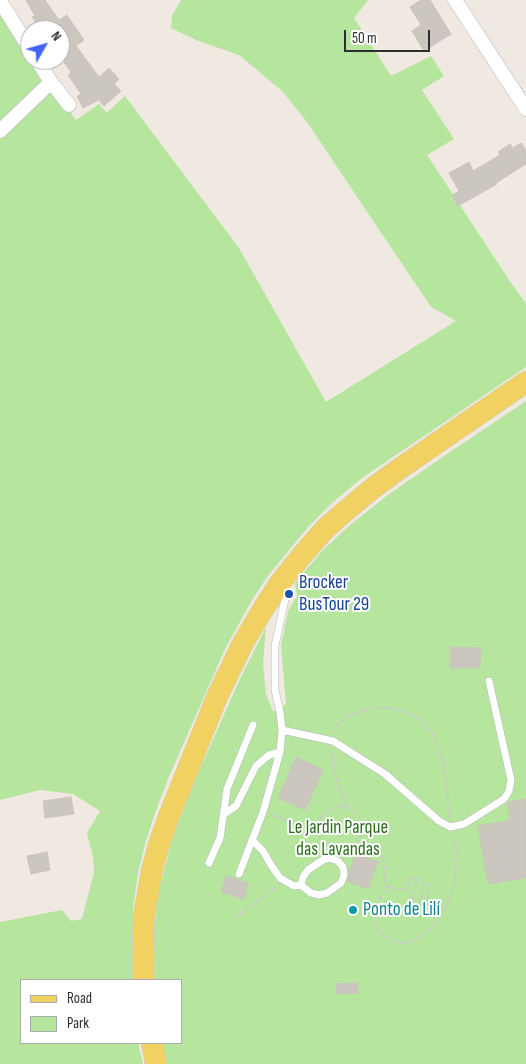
<!DOCTYPE html>
<meta charset="utf-8">
<style>
body{margin:0}
#map{position:relative;width:526px;height:1064px;overflow:hidden;background:#efe9e1;font-family:"Sofia Sans Condensed",sans-serif}
canvas{display:block}
.legend{position:absolute;left:20px;top:979px;width:162px;height:65px;box-sizing:border-box;background:#fff;border:1px solid #ababab;margin:0;padding:6px 9px;list-style:none;font-size:15px;color:#2e2e2e}
.legend li{display:flex;align-items:center;gap:10px;height:25px}
.legend b{width:25px;border:1px solid #ababab}
.north{position:absolute;left:20px;top:20px;width:50px;height:50px;box-sizing:border-box;background:#fff;border:1px solid #ababab;border-radius:50%;rotate:52deg;font-size:14px;font-weight:700;line-height:20px;text-align:center;color:#2e2e2e}
.north::after{content:'';display:block;margin:auto;width:18px;height:22px;background:#4264fb;clip-path:polygon(50% 0,100% 100%,50% 72%,0 100%)}
.scale{position:absolute;left:344px;top:30px;width:86px;height:22px;box-sizing:border-box;border:2px solid #2e2e2e;border-top:0;padding-left:6px;font-size:15px;line-height:18px;white-space:nowrap;color:#2e2e2e;-webkit-text-stroke:4px #fff;paint-order:stroke}
</style>
<div id="map">
<canvas width="526" height="1064"></canvas>
<ul class="legend">
<li><b style="height:6px;background:#f2d163"></b>Road</li>
<li><b style="height:14px;background:#b6e59e"></b>Park</li>
</ul>
<div class="north">N</div>
<div class="scale">50 m</div>
</div>
<script>
const context = document.querySelector('canvas').getContext('2d');
context.lineJoin = 'round';
function paint(path, color) {
  context.fillStyle = color;
  context.fill(path, 'evenodd');
}
function toPath(rows) {
  const path = new Path2D();
  for (const r of rows) {
    if (r.length === 3) {
      path.moveTo(r[0] + r[2], r[1]);
      path.arc(r[0], r[1], r[2], 0, 2 * Math.PI);
      continue;
    }
    path.moveTo(r[0], r[1]);
    for (let i = 2; i < r.length; i += 2) path.lineTo(r[i], r[i + 1]);
  }
  return path;
}
function strokePath(path, color, width, dash) {
  context.strokeStyle = color;
  context.lineWidth = width;
  context.lineCap = dash ? 'butt' : 'round';
  context.setLineDash(dash || []);
  context.stroke(path);
}
function write(font, color, halo, rows, align = 'center') {
  context.font = font + ' "Sofia Sans Condensed",sans-serif';
  context.lineWidth = 4;
  context.setLineDash([]);
  context.textBaseline = 'middle';
  context.strokeStyle = halo;
  context.fillStyle = color;
  for (const [text, x, y, turn = 0] of rows) {
    context.save();
    context.translate(x, y);
    context.rotate((+turn || 0) * Math.PI / 180);
    context.textAlign = isNaN(turn) ? turn : align;
    if (halo) context.strokeText(text, 0, 0);
    context.fillText(text, 0, 0);
    context.restore();
  }
}
paint(toPath([
 [181,0,368,0,354,18,391,76,431,56,444,76,422,90,454,139,427,155,513,286,526,303,526,367,362,478,332,503,309,526,290,549,267,577,252,600,225,649,168,779,155,813,145,844,138,873,133,908,133,980,21,980,21,1043,138,1043,143,1064,0,1064,0,922,62,910,71,921,82,919,94,872,93,856,87,833,100,811,73,794,40,790,0,800,0,7,30,52,30,60,35,60,76,120,99,104,107,113,125,96,239,248,326,402,456,321,431,307,307,122,282,91,239,55,196,40,171,28,172,16],
 [526,401,526,1064,165,1064,161,1043,181,1043,181,980,155,980,152,950,158,893,172,840,189,794,238,683,266,627,263,664,266,694,273,711,280,712,286,703,281,646,288,611,297,596,295,583,322,551,350,525,388,495,441,458]
]), '#b6e59e');
const building = toPath([
 [26,0,45,0,59,20,67,15,84,40,76,46,99,77,109,68,119,79,114,84,121,91,104,106,99,100,83,108,77,96,81,94,68,75,71,72,60,57,60,30,41,30,32,17,35,16,26,0],
 [421,0,430,0,451,34,424,51,412,31,421,25,410,7,421,0],
 [521,143,526,150,526,164,496,183,497,184,458,206,452,195,459,191,449,173,469,162,473,171,500,155,498,152,510,144,513,148,521,143],
 [450,647,481,648,480,668,450,668,450,647],
 [296,757,323,770,305,810,278,798,296,757],
 [71,797,74,814,45,818,43,801,71,797],
 [526,799,526,878,488,884,478,826,510,820,508,803,509,802,526,799],
 [47,852,50,870,31,874,27,856,47,852],
 [356,853,378,862,368,889,347,881,349,872,356,853],
 [226,876,248,883,244,899,221,892,226,876],
 [357,983,358,993,337,994,336,984,357,983]
]);
paint(building, '#cbc7bf');
strokePath(building, '#cbc5ba', 1);
const lane = toPath([
 [282,730,333,741,385,774,439,821,450,827,464,824,504,799,509,791,511,780,489,681],
 [224,814,236,806,256,766,269,755,280,752],
 [252,840,263,851,271,865,280,878,294,886,301,885,311,893,319,895,327,893,341,883,344,875,343,867,338,861,329,858,321,861,308,870,303,877,301,885],
 [209,863,220,838,227,789,253,725],
 [239,874,263,812,280,752,282,730,280,712,275,690,275,646,285,599,282,588]
]);
const street = toPath([
 [455,0,526,109],
 [0,1,30,49],
 [37,60,51,82,69,105],
 [0,131,51,82]
]);
const primary = toPath([
 [144,980,143,969,144,915,152,870,159,844,169,816,217,697,243,643,262,611,280,583,303,554,326,528,349,508,373,488,402,467,526,382],
 [152,1043,156,1064]
]);
strokePath(lane, '#b4b7c1', 8);
strokePath(street, '#b4b7c1', 15);
strokePath(primary, '#c9c9c9', 22);
strokePath(toPath([
 [335,733,337,725,350,715,366,710,377,708,393,708,408,713,422,720,433,733,443,763,446,779,449,817],
 [333,752,334,769,337,779,345,801,346,806],
 [340,828,22],
 [271,815,307,827,314,825,319,822],
 [363,827,371,830,390,833],
 [355,845,372,850,379,855,384,861,385,869,384,877,387,887,378,902,375,921,381,933,393,941,405,943,418,939,438,920,446,907,453,890,458,857,453,836],
 [387,887,407,891,410,878,417,879,411,909,418,910,424,883,430,885,426,903,446,907],
 [235,918,276,887]
]), '#c9c9c9', 2, [4, 2.5]);
strokePath(lane, '#fff', 7);
strokePath(street, '#fff', 14);
strokePath(primary, '#f2d163', 21);
for (const [x, y, r, color] of [
 [289,594,5,"#1a4fb4"],
 [353,910,5,"#0f9aa8"]
]) {
  const dot = new Path2D();
  dot.arc(x, y, r, 0, 2 * Math.PI);
  context.fillStyle = color;
  context.fill(dot);
  strokePath(dot, '#fff', 2);
}
write('19px', '#164399', '#fff', [
 ["Brocker",299,583],
 ["BusTour 29",299,605]
], 'left');
write('19px', '#2c6e1b', '#fff', [
 ["Le Jardin Parque",338,828],
 ["das Lavandas",338,850]
]);
write('19px', '#0d838f', '#fff', [
 ["Ponto de Lilí",363,910]
], 'left');
</script>
